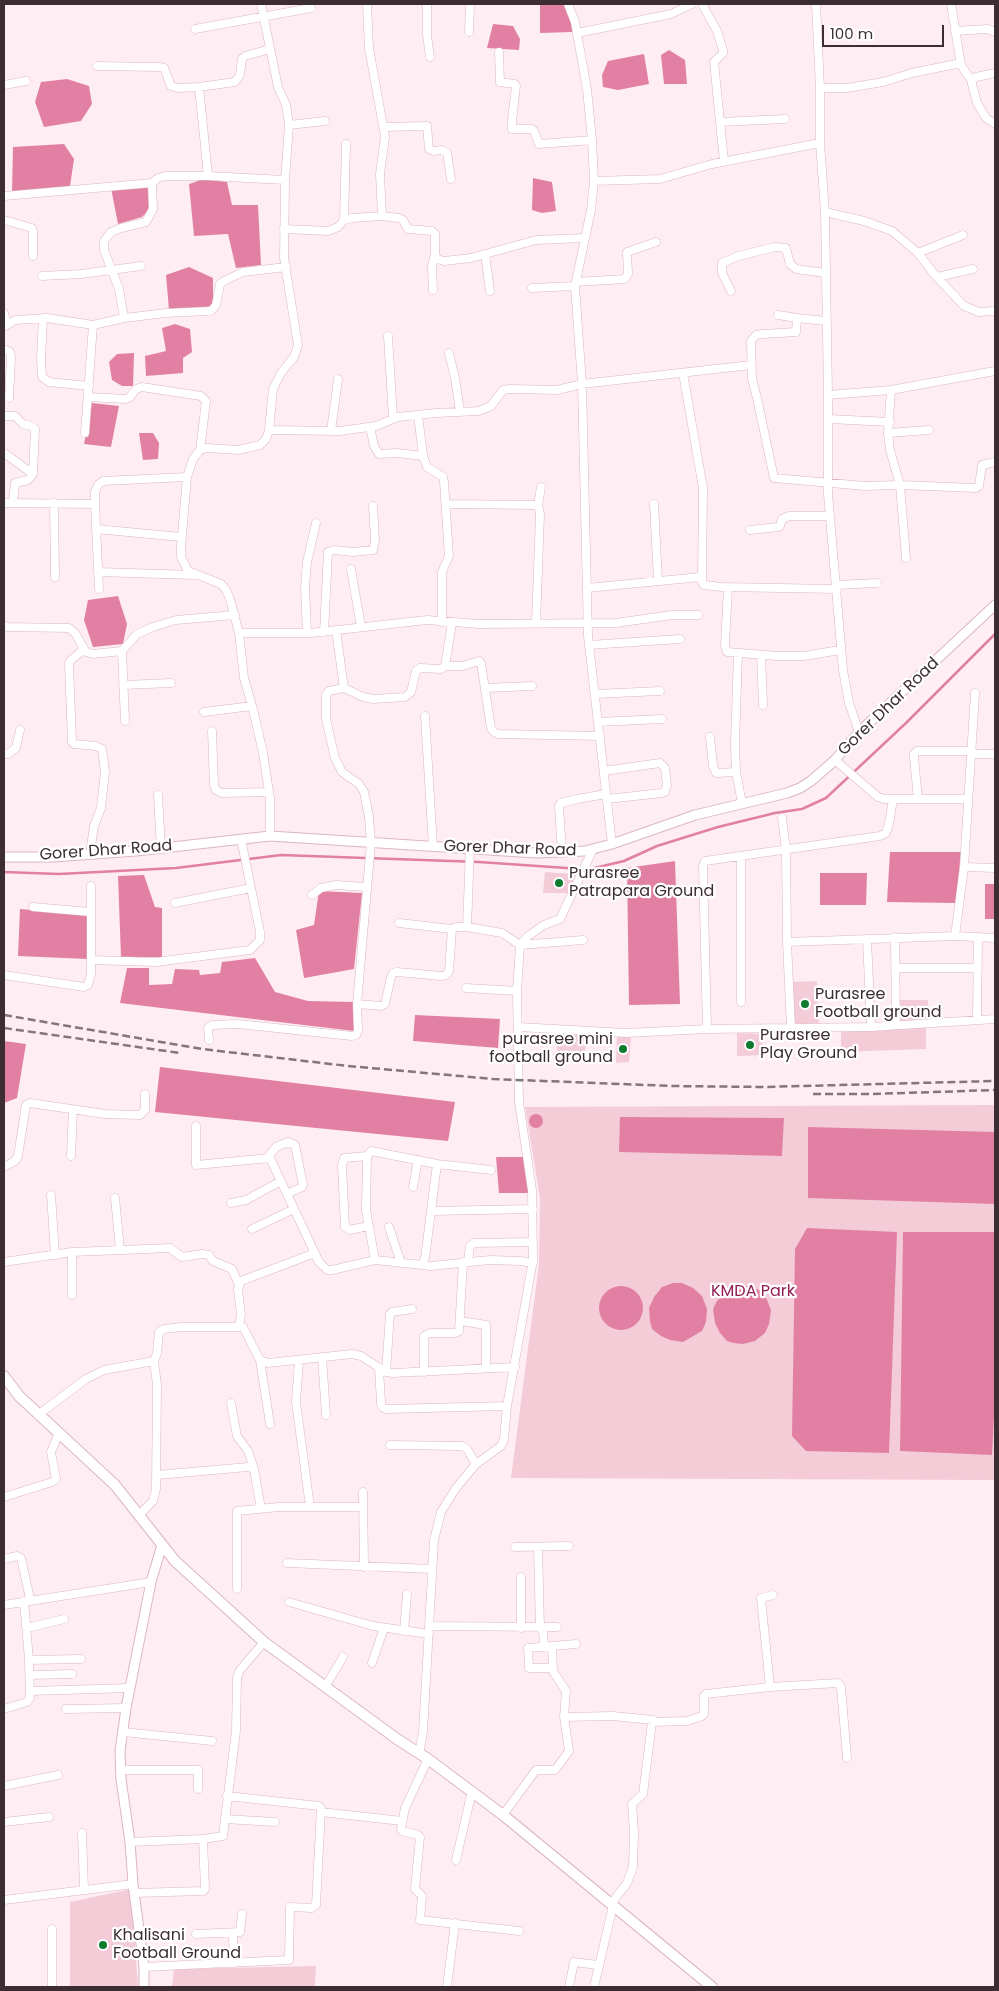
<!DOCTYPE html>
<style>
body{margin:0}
#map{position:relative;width:999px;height:1991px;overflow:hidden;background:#feeef3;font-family:Poppins,sans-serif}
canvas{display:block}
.frame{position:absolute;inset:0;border:5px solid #3c2d32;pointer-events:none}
.scale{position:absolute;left:822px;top:25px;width:122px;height:22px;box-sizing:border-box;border:2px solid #3c2d32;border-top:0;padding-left:6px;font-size:15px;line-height:18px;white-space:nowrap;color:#3c2d32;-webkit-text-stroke:4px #fff;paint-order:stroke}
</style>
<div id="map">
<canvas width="999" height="1991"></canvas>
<div class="frame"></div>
<div class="scale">100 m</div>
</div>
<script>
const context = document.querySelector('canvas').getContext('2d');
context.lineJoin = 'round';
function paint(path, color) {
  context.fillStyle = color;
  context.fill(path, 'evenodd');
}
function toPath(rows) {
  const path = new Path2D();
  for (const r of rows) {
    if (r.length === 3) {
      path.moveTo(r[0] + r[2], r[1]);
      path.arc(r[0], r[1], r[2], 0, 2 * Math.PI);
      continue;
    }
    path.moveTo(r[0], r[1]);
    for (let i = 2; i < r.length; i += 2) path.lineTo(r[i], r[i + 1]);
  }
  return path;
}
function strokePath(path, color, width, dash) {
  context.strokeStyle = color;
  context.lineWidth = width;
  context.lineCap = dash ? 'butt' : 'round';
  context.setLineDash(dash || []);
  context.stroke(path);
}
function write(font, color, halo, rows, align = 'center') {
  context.font = font + ' Poppins,sans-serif';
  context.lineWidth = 4.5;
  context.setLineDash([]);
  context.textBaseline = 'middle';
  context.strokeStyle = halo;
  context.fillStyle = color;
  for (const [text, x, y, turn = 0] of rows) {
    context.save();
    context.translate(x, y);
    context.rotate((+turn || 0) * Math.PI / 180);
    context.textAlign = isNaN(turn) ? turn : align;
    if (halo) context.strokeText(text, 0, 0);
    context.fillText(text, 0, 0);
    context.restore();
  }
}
paint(toPath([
 [545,872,574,874,579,873,570,893,543,893],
 [817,981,819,1025,793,1026,792,982],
 [900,1000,928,1000,928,1020,900,1022],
 [926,1024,926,1049,841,1052,841,1029],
 [557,1033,586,1033,585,1060,557,1061],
 [737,1033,763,1034,762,1055,737,1056],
 [617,1036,631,1036,629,1062,616,1063],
 [995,1105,995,1480,511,1478,539,1264,540,1198,525,1107],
 [131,1889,138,1987,70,1987,70,1902],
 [316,1966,315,1987,172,1987,174,1969]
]), '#f3ccd8');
paint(toPath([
 [540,4,565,4,573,24,572,32,540,33],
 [493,24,513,26,520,39,519,50,487,48],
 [669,50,685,60,687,84,664,84,661,55],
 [644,54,649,84,618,90,603,87,602,75,608,61],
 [67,79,89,86,92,104,81,121,44,127,35,102,41,82],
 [64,144,74,159,69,193,12,193,13,147],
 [533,178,552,182,556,211,542,213,532,210],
 [204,179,227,182,232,205,258,205,261,265,236,268,228,234,194,236,189,184],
 [148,185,149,210,142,217,118,224,111,188],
 [189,267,213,278,213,307,169,310,166,275],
 [175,324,190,329,192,352,183,358,183,373,146,376,145,356,166,351,162,328],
 [134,353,133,386,122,386,112,380,109,362,117,354],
 [92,403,119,406,111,447,84,444],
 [139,433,153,433,159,443,158,459,143,460],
 [118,596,127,624,123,644,93,647,84,620,88,600],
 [890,852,961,852,956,903,887,902],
 [675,861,680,1004,629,1005,627,868],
 [820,873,867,873,866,905,820,905],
 [144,875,155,907,162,908,162,957,121,957,118,876],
 [985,884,995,884,995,919,985,919],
 [319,891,362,893,354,969,304,978,296,930,314,925],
 [20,909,88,915,87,959,18,956],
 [255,958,275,992,308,1001,354,1002,354,1031,120,1003,127,968,149,968,149,985,172,984,175,969,199,970,200,975,220,973,222,962],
 [415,1015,500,1019,498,1048,413,1041],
 [4,1041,26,1044,17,1098,4,1103],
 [160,1067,455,1102,448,1141,155,1112],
 [536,1121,7],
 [620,1117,784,1118,782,1156,619,1152],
 [808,1127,995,1132,995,1204,808,1198],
 [496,1157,524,1157,529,1193,499,1193],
 [807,1228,897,1232,889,1453,806,1451,792,1436,795,1249],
 [903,1232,995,1232,995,1397,992,1455,900,1451],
 [673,1283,682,1283,693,1288,702,1296,707,1309,706,1322,702,1331,683,1342,670,1340,661,1336,652,1329,650,1321,649,1308,654,1297,662,1287],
 [742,1286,751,1286,761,1291,767,1300,771,1310,769,1324,765,1333,755,1341,743,1344,733,1343,727,1341,720,1333,715,1323,713,1309,717,1301,727,1290],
 [621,1308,22]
]), '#e280a4');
strokePath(toPath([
 [586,870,624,861,657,846,718,827,775,813,802,809,826,798,906,723,995,634],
 [4,872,59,874,176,868,281,855,479,862,581,869]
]), '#e280a4', 2.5);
const minor = toPath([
 [261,4,278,87,286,105,289,125,285,180,284,258,298,345,294,357,281,373,273,389,269,430,266,439,260,445,238,450,207,448,200,450,193,459,187,477,181,547,181,557,188,571,221,584,226,590,230,599,239,633,244,678,253,709,263,753,270,798,270,836],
 [367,4,369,48,385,137,380,174,382,216],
 [427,4,427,35,430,57],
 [568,4,575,22,587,89,592,140,594,181,591,210,575,286,582,384,588,636,612,844],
 [702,4,717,31,723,50,723,53,714,62,724,162],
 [816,4,820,88,820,143,825,212,828,395,828,494,843,670,849,703,859,732],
 [951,4,961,65],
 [195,29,311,8],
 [955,31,988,29,995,32],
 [469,32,470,4],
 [577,33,671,14,692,4],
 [499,52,500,82,515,84,516,86,512,121,512,129,532,129,534,131,539,144,592,140],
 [97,66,159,67,164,68,171,86,178,88,199,87,235,82,240,75,242,59,245,56,270,49],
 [971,80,976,77,995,73],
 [4,85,26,81],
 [199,87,208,176],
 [820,88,847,88,883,82,912,73,956,64,961,65,971,80,977,103,986,118,995,124],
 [720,122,785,119],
 [289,125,325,121],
 [384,127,427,126,429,149,433,151,442,150,447,153,451,179],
 [594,181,660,179,712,164,820,143],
 [4,196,152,183],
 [825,212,864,221,892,231,918,253,934,274,964,306,979,312,995,311],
 [4,220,32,228,33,231,33,256],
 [344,220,346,144],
 [284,229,328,231,338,227,344,220,352,218,382,216,399,218,403,220,408,229,432,231,435,234,435,254,437,259,444,261,471,258,536,240,585,238],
 [918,253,963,235],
 [485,254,490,291],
 [42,276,81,274,141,266],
 [937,277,973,269],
 [576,282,625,279,628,274,627,252,656,242],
 [532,288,575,286],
 [433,290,432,266,435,254],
 [731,291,722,273,722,263,738,256,775,247,786,248,790,264,796,269,825,273],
 [4,313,7,323],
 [778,315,797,318],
 [43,318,41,358,42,377,49,382,89,386],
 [124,318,119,289,104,250,104,241,111,232,121,228,146,222,153,209,152,183,158,178,165,176,208,176,285,180],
 [826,321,797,318,796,332,763,334,756,335,751,341,752,379,757,398,774,478,865,486,900,485,976,488,979,486,982,465,995,462],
 [4,327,15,320,47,318,93,325,124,318,166,313,208,311,212,310,216,305,220,284,224,281,243,272,286,267],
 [388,336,393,419],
 [4,349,10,352,11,357,9,398],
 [449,353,455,378,460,412],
 [683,373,703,488,702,582,704,585,722,587,837,589],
 [891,390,888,433,890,450,900,485,906,558],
 [828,395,891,390,995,371],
 [88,397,126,399,130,397,136,389,142,387,201,396,206,401,200,450],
 [418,415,423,456,427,467,443,477,444,482,449,556,442,572,442,622],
 [4,416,15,416,23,424,31,426,35,429,33,474,28,480,15,483,13,502],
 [829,419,890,422],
 [370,427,374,446,379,454,397,453,423,456],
 [269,430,340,431,376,426,398,417,436,413,479,411,491,406,503,390,509,389,557,390,582,384,751,365],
 [331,431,338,379],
 [85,433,93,325],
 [888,433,929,430],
 [4,453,33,474],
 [4,503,95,504,99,589],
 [54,503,55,577],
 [95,504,95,492,98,485,103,481,187,477],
 [446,504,538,505],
 [654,504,658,581],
 [96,529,181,537],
 [750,530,778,527,780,526,782,519,789,516,830,516],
 [351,569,361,627],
 [98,572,193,575],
 [836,585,877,583],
 [728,587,725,645,727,652,777,656,804,656,840,650],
 [587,588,701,577],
 [536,623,540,514,538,505,541,487],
 [4,625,7,627,69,628,75,633,86,652,93,654,122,651,137,634,153,627,176,620,235,615],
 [336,630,344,688],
 [324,632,328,552,334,550,353,552,373,550,375,540,373,506],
 [239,633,311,633,427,620,479,624,616,623,672,615,698,615],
 [307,633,305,587,307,562,316,523],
 [589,645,680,639],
 [83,650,70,661,69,664,72,742,74,744,96,746,102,749,105,772,101,808,94,826,90,854],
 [122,651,125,721],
 [738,653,735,744,736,772,742,803],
 [761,655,763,705],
 [445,666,462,666,479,661,481,663,491,728,494,732,498,734,600,736],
 [123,685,171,683],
 [485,688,532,686],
 [595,694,660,691],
 [204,712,252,706],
 [425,716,433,846],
 [598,722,662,719],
 [212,731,214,785,216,790,222,793,269,792],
 [710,737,713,766,716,773,736,772],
 [4,754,8,754,16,748,20,730],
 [972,754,995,754],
 [835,760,878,797,884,799,968,799],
 [604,771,660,763,665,768,667,785,665,792,662,793,607,799],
 [158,795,161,848],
 [918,799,914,758,914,754,917,751,972,751],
 [782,818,786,849,787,942,791,1028],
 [470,849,467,927,502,933,520,945,583,940],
 [562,852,559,806,561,803,577,799,606,794],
 [964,867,995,868],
 [312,895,321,888,336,885,366,887],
 [175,903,251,888],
 [33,907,90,912],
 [399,923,452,929],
 [955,936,964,867,975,693],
 [895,937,896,1025],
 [867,939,871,1027],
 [787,942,955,936,995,938],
 [91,960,156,962,250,950,260,940,260,932,241,839],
 [895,968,978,968],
 [4,975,84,987,88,985,91,974,91,886],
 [466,988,517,991],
 [741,1002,741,856],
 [357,1004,371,843,369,817,364,792,359,784,342,772,335,758,326,719,326,695,329,691,344,688,363,697,373,699,405,697,411,692,416,671,420,668,441,669,445,666,452,623],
 [977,1019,978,937],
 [518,1027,626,1033,707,1029,871,1027,995,1019],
 [707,1029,703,866,705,861,880,836,886,833,889,824,893,799],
 [209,1040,208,1028,212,1025,238,1024,352,1036,356,1035,358,1031,357,1004,381,1006,385,1004,391,977,393,973,397,972,441,976,446,975,449,971,452,929,456,927,467,927],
 [196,1126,196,1165,270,1158,319,1262,327,1270,332,1270,375,1260,422,1265,425,1258,437,1164],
 [71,1156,73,1110],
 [367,1156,344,1158,342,1166,345,1227,350,1230,368,1226],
 [268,1157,276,1147,288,1142,295,1145,303,1185,302,1187,287,1194],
 [4,1167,15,1161,18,1156,26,1105,30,1103,105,1114,140,1115,145,1110,145,1094],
 [413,1187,418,1160],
 [51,1195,55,1255],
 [115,1198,120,1250],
 [231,1203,246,1200,281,1181],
 [431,1211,533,1209],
 [389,1227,401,1263],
 [252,1229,294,1209],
 [72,1252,72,1295],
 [375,1260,366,1210,367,1156,371,1151,437,1164,491,1170],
 [4,1262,72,1252,170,1248,182,1257,202,1254,209,1255,213,1261,232,1269,239,1285],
 [468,1262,470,1246,474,1243,533,1242],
 [422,1265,431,1266,490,1260,520,1261,533,1263],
 [461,1321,486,1325,486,1368],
 [239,1326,241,1315,238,1289,241,1281,315,1253],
 [322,1357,326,1415],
 [260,1360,270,1424],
 [299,1361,296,1402,310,1507],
 [379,1368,381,1403,382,1407,386,1409,507,1406],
 [386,1372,390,1314,392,1312,412,1309],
 [424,1372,424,1336,430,1333,455,1333,459,1331,463,1262],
 [231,1403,237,1436,248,1451,254,1469],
 [38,1415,86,1379,104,1370,154,1361,157,1353,159,1332,164,1329,181,1327,243,1327,260,1360,268,1363,352,1354,361,1356,386,1372,393,1373,515,1367],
 [390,1445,462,1446,467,1449,476,1464],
 [157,1475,248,1467,254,1469,261,1509],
 [363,1492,364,1567],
 [4,1497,52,1482,56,1479,51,1452,59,1433],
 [139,1515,153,1501,156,1489,157,1385,154,1361],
 [515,1547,569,1546],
 [538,1547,540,1628],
 [4,1559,17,1556,21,1558,30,1599],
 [287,1563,432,1569],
 [521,1577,521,1628],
 [237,1589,237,1511,279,1507,363,1507],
 [289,1602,373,1626,429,1634],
 [4,1605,151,1582],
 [429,1626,557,1627],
 [27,1628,64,1619],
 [543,1628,544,1646],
 [404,1631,407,1594],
 [29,1660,81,1659],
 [372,1663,384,1628],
 [552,1668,529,1668,528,1648,576,1644],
 [30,1675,72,1674],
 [325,1687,343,1657],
 [770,1687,838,1683,841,1687,847,1758],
 [30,1691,130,1688],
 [4,1709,27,1702,30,1698,29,1660,24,1601],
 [66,1709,126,1708],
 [564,1717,613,1716,653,1720],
 [123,1732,212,1741],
 [419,1754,423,1732,434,1540,441,1512,456,1488,476,1464,501,1446,504,1439,507,1406,533,1260,532,1190,519,1102,517,991,520,945,528,936,544,925,560,919,593,849],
 [428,1759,405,1808,401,1829,402,1831,418,1835,420,1837,415,1889,422,1896,420,1920,519,1931],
 [120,1770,198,1770,198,1789],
 [4,1786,58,1775],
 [321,1812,402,1821],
 [503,1815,536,1770,555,1770,569,1751,564,1717,566,1691,553,1671,552,1646],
 [225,1819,275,1822],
 [4,1822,49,1817],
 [82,1833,84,1889],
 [130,1842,203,1839,223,1836,236,1731,237,1677,240,1670,264,1642],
 [456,1860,472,1791],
 [134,1893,203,1891,205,1889,203,1839],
 [4,1900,133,1884],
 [611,1904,627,1883,633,1867,634,1833,632,1804,643,1794,652,1722,687,1721,702,1716,704,1714,704,1696,706,1694,770,1687,761,1598,773,1595],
 [196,1934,240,1932,242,1914],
 [233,1934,234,1963],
 [144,1967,289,1960,290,1907,312,1908,316,1905,321,1809,319,1806,227,1796],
 [52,1987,52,1929],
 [447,1987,455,1923],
 [569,1987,574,1962,598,1965],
 [594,1987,613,1906]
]);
const tertiary = toPath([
 [4,857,53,857,136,851,270,836,536,853,585,851,612,844,695,815,787,793,800,788,811,781,835,760,859,732,995,605],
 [144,1987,144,1967,133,1884,130,1842,121,1779,120,1751,126,1708,151,1582,162,1545]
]);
const secondary = toPath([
 [4,1376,19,1396,115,1485,175,1561,264,1642,397,1739,428,1759,503,1815,712,1987]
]);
strokePath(minor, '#dcb5c1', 9);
strokePath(tertiary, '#dcb5c1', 11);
strokePath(secondary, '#dcb5c1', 12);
strokePath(minor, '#fff', 8);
strokePath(tertiary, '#fff', 9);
strokePath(secondary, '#fff', 10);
strokePath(toPath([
 [4,1015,202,1049,348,1066,493,1079,672,1086,763,1087,995,1081],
 [4,1028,180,1053],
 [813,1094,873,1094,995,1090]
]), '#84757a', 2.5, [8, 4]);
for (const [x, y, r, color] of [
 [559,883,5,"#0f7b2f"],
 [805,1004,5,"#0f7b2f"],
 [750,1045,5,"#0f7b2f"],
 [623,1049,5,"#0f7b2f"],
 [103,1945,5,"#0f7b2f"]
]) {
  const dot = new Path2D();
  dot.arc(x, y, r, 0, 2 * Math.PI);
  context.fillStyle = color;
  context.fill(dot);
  strokePath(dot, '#fff', 2);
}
write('16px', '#3c2d32', '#fff', [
 ["Gorer Dhar Road",889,707,-44],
 ["Gorer Dhar Road",510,849,2],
 ["Gorer Dhar Road",106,851,-4]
]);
write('16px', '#3c2d32', '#fff', [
 ["Purasree",569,874],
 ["Patrapara Ground",569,892],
 ["Purasree",815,995],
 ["Football ground",815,1013],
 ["Purasree",760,1036],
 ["Play Ground",760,1054],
 ["purasree mini",613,1040,"right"],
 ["football ground",613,1058,"right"],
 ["Khalisani",113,1936],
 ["Football Ground",113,1954]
], 'left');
write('16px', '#911d54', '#fff', [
 ["KMDA Park",753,1292]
]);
</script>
